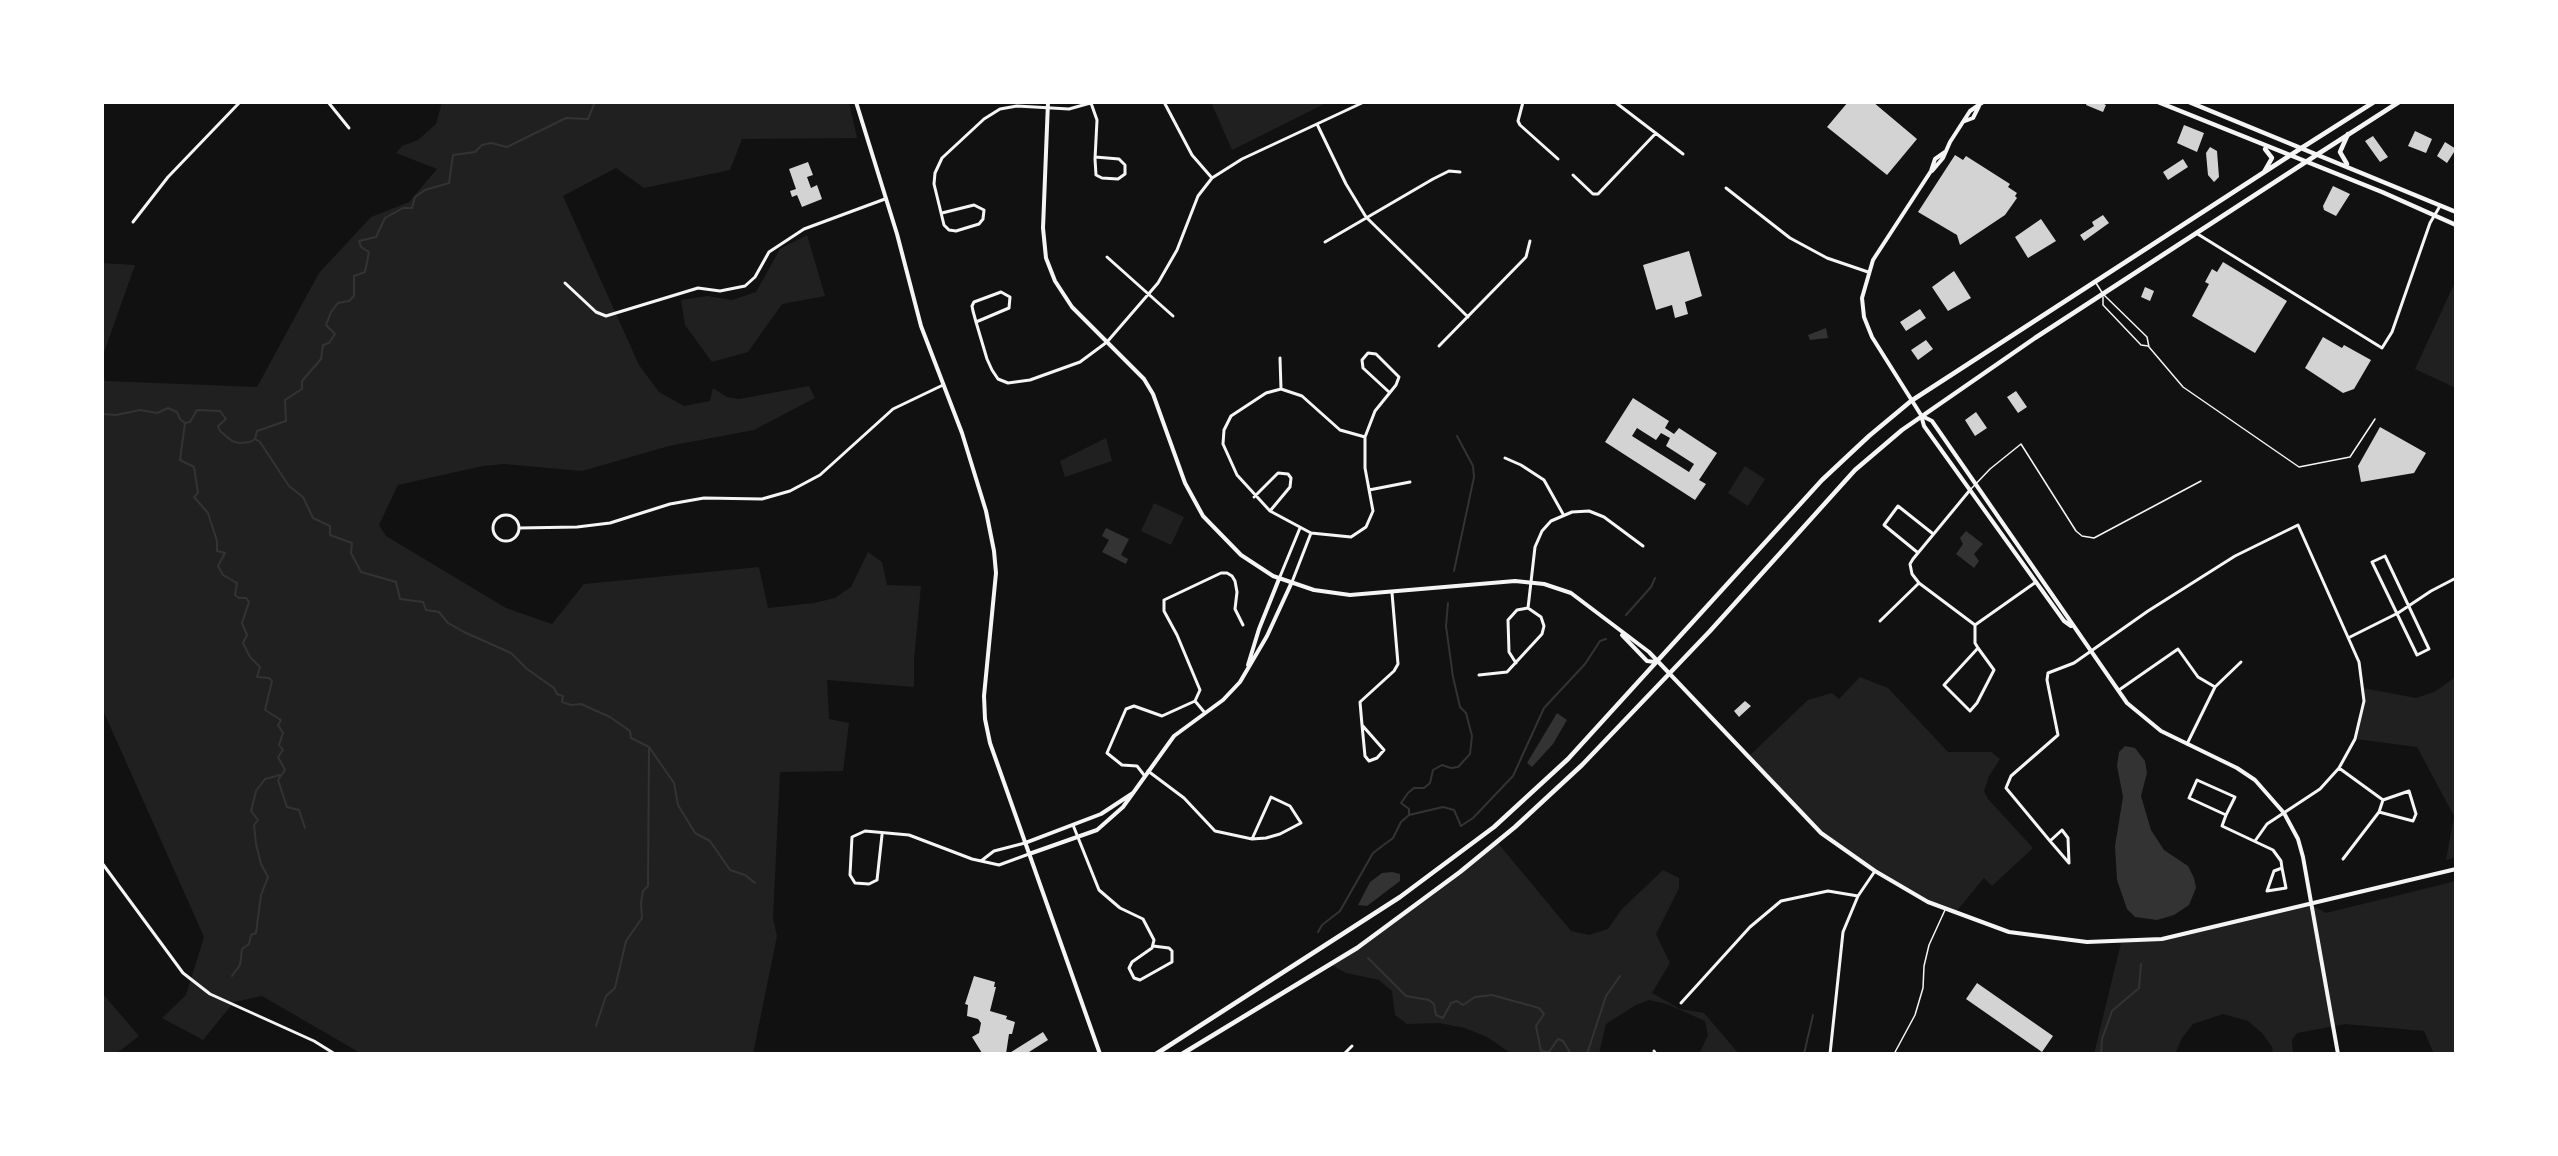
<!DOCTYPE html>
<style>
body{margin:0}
#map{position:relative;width:2558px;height:1156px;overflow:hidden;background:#111;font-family:Overpass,sans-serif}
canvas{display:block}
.frame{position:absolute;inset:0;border:104px solid #fff;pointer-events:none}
</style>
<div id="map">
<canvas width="2558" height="1156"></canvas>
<div class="frame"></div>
</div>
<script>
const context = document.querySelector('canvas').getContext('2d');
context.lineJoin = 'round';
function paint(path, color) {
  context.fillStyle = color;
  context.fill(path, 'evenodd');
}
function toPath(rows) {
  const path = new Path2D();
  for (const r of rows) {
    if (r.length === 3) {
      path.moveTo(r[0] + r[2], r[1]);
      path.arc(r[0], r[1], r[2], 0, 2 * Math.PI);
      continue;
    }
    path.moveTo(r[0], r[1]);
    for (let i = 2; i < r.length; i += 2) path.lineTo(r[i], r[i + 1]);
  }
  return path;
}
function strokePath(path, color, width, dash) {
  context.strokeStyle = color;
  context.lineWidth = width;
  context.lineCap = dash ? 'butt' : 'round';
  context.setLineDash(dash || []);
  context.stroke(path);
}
paint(toPath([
 [442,102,849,102,857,138,742,139,730,170,644,188,616,168,563,196,639,365,659,392,684,406,710,401,713,388,727,397,739,399,809,386,815,398,754,430,669,446,582,471,504,464,483,466,398,485,379,525,386,536,506,608,552,624,584,584,759,567,768,608,814,603,835,598,851,587,868,552,882,562,887,585,921,586,914,660,914,687,827,680,829,719,849,723,843,771,780,772,773,918,777,936,753,1054,362,1054,262,996,234,1002,203,1040,162,1018,186,995,204,937,102,708,102,369,105,381,257,387,319,273,371,217,409,202,437,169,396,153,402,146,418,140,436,124],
 [1211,102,1328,102,1232,150],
 [807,235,825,296,782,304,748,352,712,362,685,325,681,300,707,296,732,300,756,292,780,249],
 [102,263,135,265,102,358],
 [2456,280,2456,388,2415,369],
 [1106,438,1112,461,1065,477,1060,461],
 [1745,466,1765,479,1748,506,1728,493],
 [1154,503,1184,517,1171,545,1141,531],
 [1860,677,1888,688,1948,752,1991,752,2000,759,1989,776,1984,791,1988,799,2033,848,1992,886,1984,878,1955,913,1928,902,1875,871,1821,833,1748,757,1808,700,1832,693,1839,699],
 [2456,677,2456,857,2446,860,2454,816,2417,747,2355,739,2364,701,2363,688,2416,698,2434,692],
 [1497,842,1571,931,1589,935,1608,929,1621,910,1663,870,1679,878,1679,888,1656,934,1670,963,1652,993,1680,1009,1704,1013,1739,1054,1699,1054,1708,1035,1705,1021,1667,1004,1649,1000,1636,1005,1606,1024,1599,1054,1512,1054,1487,1037,1465,1028,1439,1023,1407,1024,1395,1015,1392,991,1379,980,1346,973,1330,964,1357,948],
 [2456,881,2456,1054,2434,1054,2424,1031,2345,1024,2297,1033,2292,1040,2293,1054,2273,1054,2272,1047,2262,1033,2248,1021,2223,1014,2193,1024,2182,1038,2175,1054,2094,1054,2121,943,2162,939,2312,905,2326,913],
 [102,993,139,1036,116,1054,102,1054]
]), '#202020');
paint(toPath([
 [1826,328,1828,338,1810,340,1808,335],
 [1106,528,1129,539,1121,555,1128,559,1126,564,1102,552,1109,540,1102,536],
 [1966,531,1983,544,1974,554,1979,561,1974,568,1956,554,1963,544,1960,538],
 [1557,713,1567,720,1553,744,1532,767,1527,763],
 [2125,746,2135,748,2145,761,2147,773,2141,796,2151,830,2164,850,2188,866,2194,878,2196,888,2189,905,2174,915,2157,920,2135,917,2127,909,2117,880,2115,846,2123,797,2117,766,2119,752],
 [1392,872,1400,874,1400,881,1367,906,1358,905,1370,882,1382,873]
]), '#333');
strokePath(toPath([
 [102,414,116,415,140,410,157,413,168,408,177,412,180,419,185,423,190,422,197,410,220,411,226,419,218,426,220,431,232,441,239,443,250,442,255,439,257,431,286,421,285,400,302,389,302,381,321,359,323,345,329,343,335,334,326,325,331,312,338,303,349,301,354,296,354,276,365,272,369,252,361,247,359,241,376,237,385,218,403,208,412,208,415,197,425,190,449,183,453,155,475,152,482,145,491,143,507,147,566,118,588,119,595,102],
 [185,423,180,460,194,467,198,493,194,497,208,513,217,541,217,551,225,553,218,566,223,575,237,583,235,595,239,598,246,598,249,602,242,623,247,635,243,643,250,657,260,667,257,677,269,678,272,681,265,710,281,720,278,725,283,733,279,745,283,750,278,757,285,770,278,780,287,807,299,810,305,828],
 [255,439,260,442,289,486,303,497,313,518,330,526,330,535,352,543,351,553,361,572,396,582,400,599,423,602,426,610,439,612,448,623,464,632,511,653,527,669,554,688,557,694,563,696,562,702,571,705,581,704,610,717,630,731,631,738,649,747,648,886,643,891,641,903,642,918,626,941,615,988,606,996,596,1026],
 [1454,571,1474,477,1473,466,1457,436],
 [1626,615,1651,587,1655,578],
 [649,747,674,783,678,805,695,833,710,841,730,870,745,875,755,883],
 [1409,815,1443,807,1454,810,1461,826,1473,818,1513,776,1544,708,1585,664,1600,641,1606,639],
 [1318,932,1322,925,1340,911,1373,853,1393,838,1401,822,1409,815,1409,809,1401,803,1408,793,1414,788,1424,788,1430,783,1433,770,1442,765,1451,768,1458,767,1470,754,1472,736,1466,713,1460,707,1453,677,1446,626,1448,603],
 [1368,958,1406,996,1429,1000,1434,1004,1436,1015,1443,1018,1451,1003,1457,1001,1463,1005,1475,997,1492,995,1539,1008,1544,1014,1536,1026,1541,1051,1549,1052,1558,1039,1563,1041,1571,1054],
 [232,976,240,965,242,949,249,944,251,935,256,933,261,895,268,877,261,864,256,844,254,825,258,820,251,811,256,791,265,779,280,775],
 [1587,1054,1606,996,1620,976],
 [1804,1054,1813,1015],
 [2101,1054,2102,1039,2112,1011,2139,988,2141,964]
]), '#333', 2);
paint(toPath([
 [1848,102,1873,102,1917,139,1887,175,1827,127],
 [2087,102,2100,102,2106,105,2103,112,2086,105],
 [2184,125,2204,133,2197,152,2177,143],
 [2415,131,2432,139,2426,153,2408,146],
 [2373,136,2388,157,2380,162,2365,141],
 [2445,142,2456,149,2447,163,2437,156],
 [2210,147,2217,151,2219,177,2214,182,2208,175,2206,153],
 [1955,155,1963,160,1966,156,2010,184,2008,187,2017,193,2015,196,2017,198,2005,215,1960,245,1957,235,1918,212],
 [2183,159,2188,167,2168,180,2163,172],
 [808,162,813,175,807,177,811,188,817,185,822,199,802,207,797,195,792,197,790,191,796,189,789,169],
 [2333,186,2350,194,2336,216,2324,210,2323,206],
 [2103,215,2109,223,2084,241,2080,235,2094,226,2092,222],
 [2041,219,2056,241,2028,258,2015,237],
 [1689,251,1702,296,1685,302,1688,314,1675,318,1672,305,1656,310,1643,265],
 [2223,262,2287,301,2255,353,2192,316,2209,284,2205,282,2212,269,2217,272],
 [1954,271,1971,298,1948,311,1932,287],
 [2145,287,2154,291,2150,301,2141,297],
 [1920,309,1926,318,1906,331,1900,322],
 [2323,337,2342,348,2344,345,2371,360,2354,389,2343,393,2305,368],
 [1926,340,1933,349,1918,360,1911,350],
 [2016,391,2027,407,2018,413,2007,397],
 [1633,398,1669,421,1665,428,1674,434,1679,428,1717,453,1699,480,1706,484,1695,500,1605,442],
 [1637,428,1656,440,1661,433,1670,438,1666,446,1694,464,1689,472,1632,436],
 [1976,412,1987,428,1975,436,1965,420],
 [2380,427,2426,453,2414,473,2361,482,2358,466],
 [1745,701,1751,706,1739,717,1734,711],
 [974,976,995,982,994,987,996,987,990,1011,1007,1016,1006,1019,1015,1022,1012,1034,1009,1034,1006,1054,982,1053,972,1037,979,1033,981,1023,978,1019,967,1016,968,1005,965,1004],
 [1977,983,2053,1036,2042,1052,1966,999],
 [1043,1032,1048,1040,1029,1052,1030,1054,1008,1054]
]), '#d3d3d3');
strokePath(toPath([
 [2096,283,2103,294,2147,337,2149,347,2183,387,2299,467,2350,457,2375,419],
 [2103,297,2103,305,2141,345,2148,346],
 [1970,490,1990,469,2021,444,2076,531,2082,536,2094,538,2201,481],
 [1894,1054,1915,1015,1923,988,1924,966,1929,945,1945,910]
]), '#f5f5f5', 1.5);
strokePath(toPath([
 [328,102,349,128],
 [1164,102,1192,155,1212,178],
 [1523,102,1518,121,1520,125,1558,159],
 [1615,102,1683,154],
 [1091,103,1097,120,1095,159,1096,175,1102,178,1118,179,1125,174,1125,165,1119,159,1095,157],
 [1317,124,1346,184,1366,217,1468,317],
 [1573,175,1593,194,1598,194,1656,133],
 [1726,188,1790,238,1827,258,1868,272],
 [942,213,974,205,984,210,983,219,979,224,956,231,949,230,944,225,934,184,935,173,942,158,984,119,1000,109,1017,106,1069,109,1094,102],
 [133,222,168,177,240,102],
 [2196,233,2382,348,2392,332,2430,223,2440,206],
 [1325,242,1433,179,1449,171,1460,172],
 [1107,257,1173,316],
 [565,283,596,312,606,316,698,288,720,291,745,286,755,277,769,252,804,229,885,199],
 [976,322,1009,308,1010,297,1001,292,974,302,972,306,973,311,976,322,987,359,992,370,998,379,1008,383,1030,380,1080,362,1107,342,1158,283,1177,250,1198,196,1212,178,1242,159,1364,102],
 [1439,346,1526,257,1530,241],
 [1280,358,1281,389],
 [1365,437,1340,430,1302,396,1281,389,1266,393,1231,416,1224,430,1223,444,1237,475,1270,511,1311,533,1351,537,1366,527,1373,511,1365,468,1365,437,1375,411,1396,385,1399,377,1376,354,1368,353,1362,360,1363,368,1389,392],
 [1505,458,1521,465,1544,480,1563,514],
 [1369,490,1410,482],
 [1970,490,1913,559,1910,564,1912,574,1919,583,1975,625,2036,582],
 [1254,497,1278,473,1288,474,1291,478,1290,487,1270,511],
 [506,528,13],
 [519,528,577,527,610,523,670,504,704,498,762,499,790,491,820,475,893,409,943,385],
 [1917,552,1884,525,1898,506,1932,533],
 [2385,556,2429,649,2417,655,2372,562,2385,556],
 [1279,579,1300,528],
 [1292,582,1311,533],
 [1880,621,1919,583],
 [1975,625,1975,643,1978,648,1994,670,1977,703,1970,711,1944,685,1978,648],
 [2350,637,2398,613,2431,591,2456,578],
 [1516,663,1509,652,1508,620,1517,610,1528,608,1535,547,1542,531,1551,521,1572,512,1589,511,1604,517,1643,546],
 [1479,675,1507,672,1542,634,1544,626,1541,617,1528,608],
 [2119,690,2178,649,2198,677,2215,687],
 [1195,701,1205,713],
 [1362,725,1384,750,1377,758,1369,761,1365,756,1362,725,1360,702,1394,671,1398,664,1392,593],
 [2187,744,2215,687,2241,662],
 [2339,768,2383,800,2379,812,2413,821,2416,814,2409,791,2383,800],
 [1148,771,1184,798,1215,831,1252,839,1266,838,1280,834,1301,823,1290,806,1271,797,1252,839],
 [1144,775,1137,766,1122,765,1107,753,1126,709,1134,706,1162,716,1195,701,1200,690,1177,635,1164,611,1164,600,1221,573,1227,573,1232,576,1235,581,1237,592,1235,609,1243,625],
 [2226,815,2235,797,2197,780,2189,798,2226,815,2222,826,2273,850,2281,861,2282,868,2274,871,2267,891,2286,888,2282,868],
 [1073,825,1099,890,1120,908,1143,919,1154,940,1152,948,1132,962,1129,968,1134,978,1140,980,1172,962,1172,951,1169,948,1153,946],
 [882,835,877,880,869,884,855,883,850,875,852,837,865,831,909,835,972,859,999,865,1029,854],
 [2050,841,2069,863,2068,838,2062,830,2050,841,2006,788,2011,776,2058,735,2047,680,2048,673,2074,663,2148,611,2235,556,2298,525,2359,662,2364,701,2355,739,2339,768,2320,789,2267,824,2255,841],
 [2343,859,2379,812],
 [981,861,994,851,1025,843],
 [102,863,183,973,210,994,314,1041,335,1054],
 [1681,1003,1750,927,1781,901,1828,891,1858,896],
 [1654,1051,1656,1054],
 [1344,1054,1352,1046],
 [1830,1054,1843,932,1858,896,1875,871]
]), '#f5f5f5', 3);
strokePath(toPath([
 [856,102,897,234,921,326,962,433,986,511,994,551,996,573,984,696,985,719,990,743,1100,1054],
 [1048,102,1043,228,1046,258,1055,281,1072,307,1144,379,1153,394,1185,483,1203,516,1241,555,1273,576,1314,590,1350,595,1515,581,1544,584,1571,593,1649,652,1821,833,1875,871,1928,902,2009,932,2087,942,2162,939,2456,869],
 [1965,121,1973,118,1979,106],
 [1945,152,1935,159,1931,171,1873,260,1862,298,1864,317,1872,337,1921,415,1924,426,2064,621,2071,626],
 [1932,171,1943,158,1950,142,1970,111,1983,102],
 [1922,416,1932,421,2127,703,2161,731,2237,768,2255,780,2284,813,2298,839,2303,857,2338,1054],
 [1622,635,1647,661,1655,662],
 [1248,665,1259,629,1279,579],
 [1025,843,1101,814,1133,793],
 [1029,854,1097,830,1123,807,1174,736,1223,700,1240,682,1267,636,1291,584]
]), '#f5f5f5', 4);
strokePath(toPath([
 [2303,147,2374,102],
 [2318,154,2399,102]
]), '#f5f5f5', 4.5);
strokePath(toPath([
 [2158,102,2382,192,2456,225],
 [2189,102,2456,212],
 [2347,164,2340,152,2348,134],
 [2264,172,2272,158,2265,149],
 [1156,1054,1400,897,1494,827,1568,759,1822,480,1869,436,1911,401,2303,147],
 [1182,1054,1357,948,1460,872,1515,827,1582,765,1710,631,1855,470,1902,430,2035,338,2318,154]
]), '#f5f5f5', 4.5);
</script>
